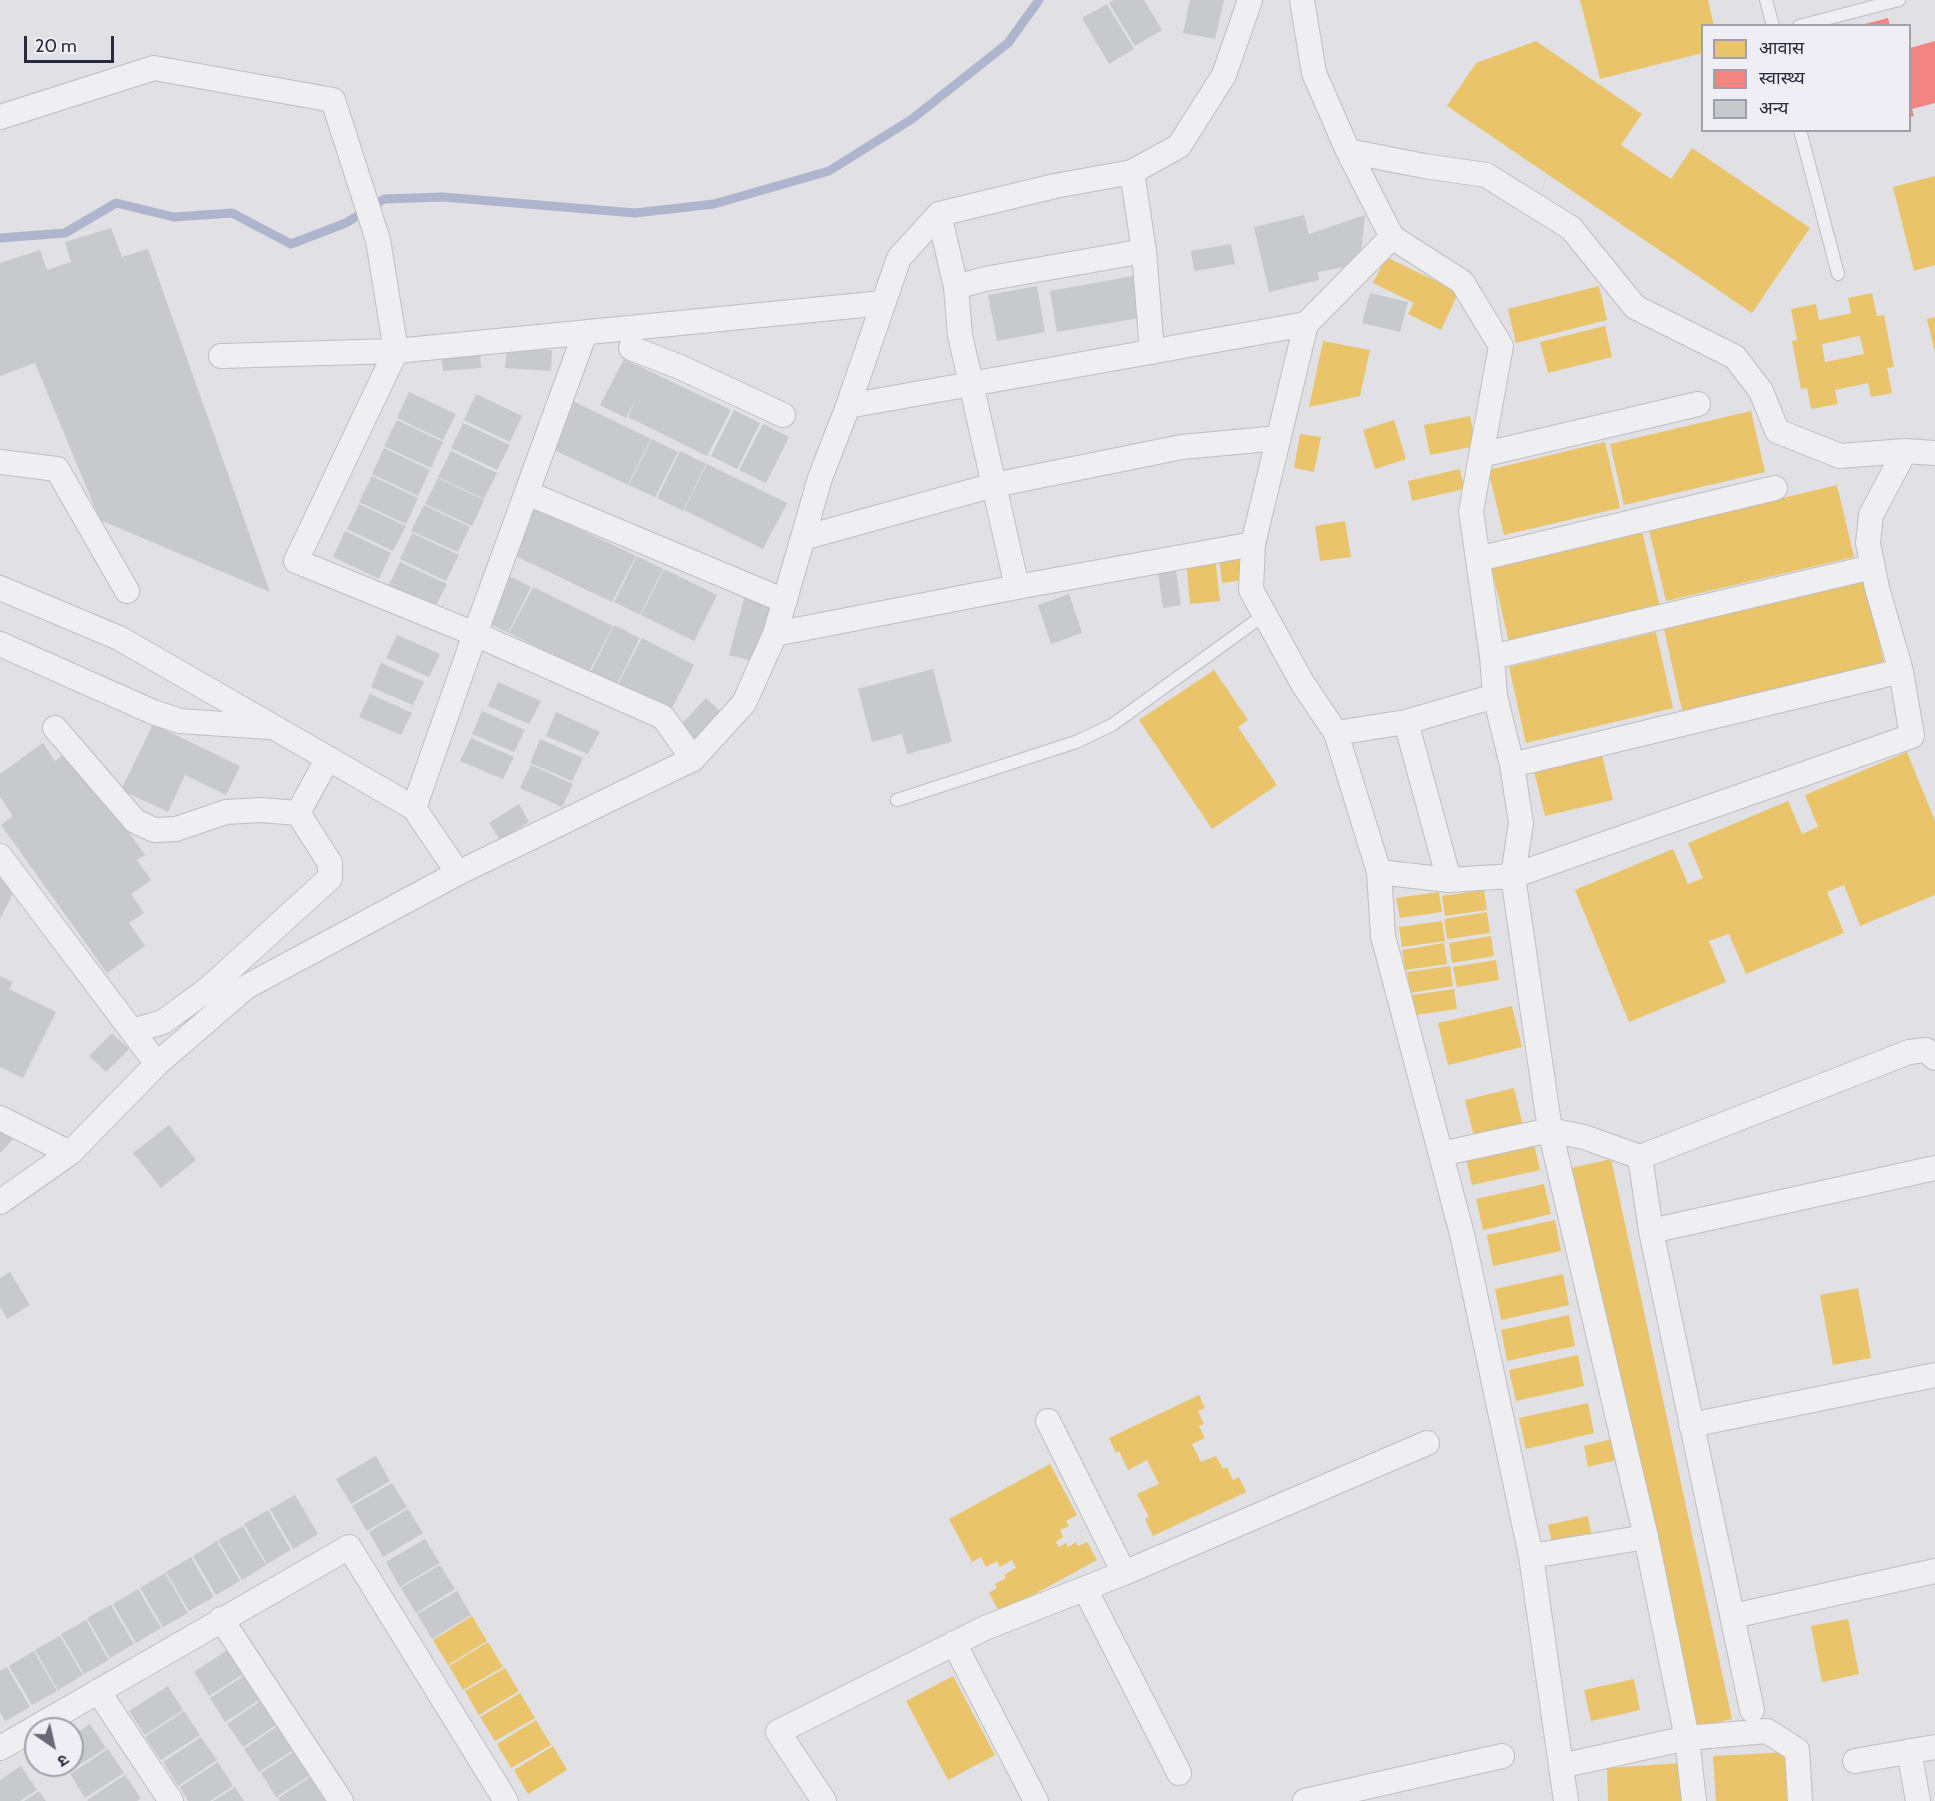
<!DOCTYPE html>
<meta charset="utf-8">
<style>
body{margin:0}
#map{position:relative;width:1935px;height:1801px;overflow:hidden;background:#e0e0e5;font-family:Cabin,"Noto Sans Devanagari",sans-serif}
canvas{display:block}
.legend{position:absolute;left:1701px;top:24px;width:210px;height:108px;box-sizing:border-box;background:#eeeef4;border:2px solid #9fa0aa;margin:0;padding:8px 10px;list-style:none;font-size:18px;color:#292a3c}
.legend li{display:flex;align-items:center;gap:12px;height:30px}
.legend b{width:30px;border:2px solid #9fa0aa}
.north{position:absolute;left:24px;top:1717px;width:60px;height:60px;box-sizing:border-box;background:#eeeef4;border:2px solid #9fa0aa;border-radius:50%;rotate:146deg;font-size:16px;font-weight:700;line-height:24px;text-align:center;color:#292a3c}
.north::after{content:'';display:block;margin:auto;width:21px;height:27px;background:#696a77;clip-path:polygon(50% 0,100% 100%,50% 72%,0 100%)}
.scale{position:absolute;left:24px;top:36px;width:90px;height:27px;box-sizing:border-box;border:3px solid #292a3c;border-top:0;padding-left:8px;font-size:18px;line-height:21px;white-space:nowrap;color:#292a3c;-webkit-text-stroke:4px #eeeef4;paint-order:stroke}
</style>
<div id="map">
<canvas width="1935" height="1801"></canvas>
<ul class="legend">
<li><b style="height:16px;background:#e9c46a"></b>आवास</li>
<li><b style="height:16px;background:#f28482"></b>स्वास्थ्य</li>
<li><b style="height:16px;background:#c8c9cd"></b>अन्य</li>
</ul>
<div class="north">उ</div>
<div class="scale">20 m</div>
</div>
<script>
const context = document.querySelector('canvas').getContext('2d');
context.lineJoin = 'round';
function paint(path, color) {
  context.fillStyle = color;
  context.fill(path, 'evenodd');
}
function toPath(rows) {
  const path = new Path2D();
  for (const r of rows) {
    path.moveTo(r[0], r[1]);
    for (let i = 2; i < r.length; i += 2) path.lineTo(r[i], r[i + 1]);
  }
  return path;
}
function strokePath(path, color, width, dash) {
  context.strokeStyle = color;
  context.lineWidth = width;
  context.lineCap = dash ? 'butt' : 'round';
  context.setLineDash(dash || []);
  context.stroke(path);
}
paint(toPath([
 [1580,0,1708,0,1714,26,1702,26,1702,53,1600,79],
 [1536,41,1642,114,1621,145,1671,179,1692,148,1810,228,1752,313,1447,106,1476,63],
 [1935,176,1935,265,1914,271,1893,187],
 [1386,257,1459,292,1441,330,1408,314,1414,303,1373,283],
 [1599,286,1607,320,1516,343,1508,309],
 [1872,293,1877,316,1884,315,1894,367,1887,368,1892,393,1871,397,1868,383,1835,390,1838,404,1811,409,1807,388,1801,389,1792,341,1797,340,1791,309,1816,304,1819,320,1851,313,1848,298],
 [1860,336,1864,354,1825,362,1822,344],
 [1935,317,1935,349,1934,349,1927,319],
 [1605,326,1612,357,1548,373,1540,342],
 [1323,341,1370,350,1360,396,1309,407],
 [1751,411,1765,472,1624,505,1610,444],
 [1470,416,1476,446,1430,455,1424,425],
 [1394,420,1406,459,1375,469,1363,430],
 [1300,434,1321,437,1314,472,1294,468],
 [1605,442,1620,508,1504,535,1488,470],
 [1460,469,1464,489,1412,501,1408,481],
 [1837,485,1854,557,1666,601,1649,530],
 [1345,521,1351,557,1320,561,1315,526],
 [1642,531,1660,607,1509,642,1491,566],
 [1241,555,1244,580,1222,583,1219,558],
 [1215,557,1220,601,1190,604,1186,560],
 [1865,581,1885,667,1683,715,1664,629],
 [1656,632,1673,708,1526,743,1509,667],
 [1214,670,1248,720,1238,727,1277,785,1212,829,1139,720],
 [1907,752,1935,821,1935,895,1860,926,1844,885,1827,892,1844,933,1746,974,1729,934,1709,941,1726,982,1629,1022,1575,890,1673,849,1688,884,1703,878,1688,843,1788,801,1802,834,1818,827,1805,795],
 [1602,755,1613,800,1545,816,1534,771],
 [1484,890,1487,910,1445,916,1442,896],
 [1439,892,1442,912,1400,918,1396,898],
 [1487,912,1490,933,1447,939,1444,919],
 [1442,921,1445,941,1402,947,1399,927],
 [1491,936,1494,956,1452,963,1449,943],
 [1444,943,1447,964,1405,970,1402,950],
 [1496,960,1499,980,1457,987,1453,967],
 [1450,966,1453,986,1410,993,1407,972],
 [1454,989,1457,1009,1415,1015,1412,995],
 [1512,1006,1522,1047,1448,1065,1438,1023],
 [1514,1088,1524,1130,1475,1141,1465,1100],
 [1533,1139,1540,1170,1472,1185,1465,1154],
 [1611,1159,1732,1719,1688,1729,1567,1169],
 [1544,1184,1551,1214,1483,1230,1476,1199],
 [1555,1220,1561,1251,1493,1266,1487,1235],
 [1563,1274,1569,1305,1501,1320,1495,1289],
 [1858,1288,1871,1358,1833,1365,1820,1295],
 [1569,1315,1575,1346,1507,1361,1501,1330],
 [1578,1355,1584,1386,1516,1401,1509,1370],
 [1199,1395,1205,1408,1198,1411,1204,1424,1199,1426,1205,1438,1192,1444,1201,1462,1216,1456,1223,1469,1227,1467,1233,1480,1239,1477,1246,1492,1153,1536,1145,1519,1149,1517,1137,1494,1159,1484,1147,1460,1128,1470,1119,1451,1116,1453,1109,1438],
 [1588,1403,1594,1433,1526,1449,1519,1418],
 [1620,1437,1624,1458,1588,1467,1584,1446],
 [1050,1464,1077,1515,1066,1521,1069,1526,1060,1530,1063,1537,1056,1542,1059,1547,1066,1543,1068,1547,1076,1542,1078,1546,1087,1542,1097,1560,1000,1613,989,1593,997,1588,995,1584,1006,1578,1004,1575,1016,1568,1012,1560,1000,1567,997,1561,986,1567,981,1557,972,1562,949,1519],
 [1588,1516,1592,1538,1553,1546,1548,1525],
 [472,1616,487,1641,448,1665,433,1640],
 [1848,1619,1859,1674,1822,1682,1811,1626],
 [488,1642,503,1667,463,1690,449,1666],
 [505,1668,519,1691,479,1715,465,1691],
 [953,1676,995,1755,948,1780,906,1701],
 [1634,1679,1640,1710,1591,1721,1584,1690],
 [520,1693,535,1718,495,1741,480,1717],
 [536,1720,551,1745,511,1768,497,1744],
 [553,1746,567,1770,528,1794,514,1770],
 [1789,1752,1791,1801,1716,1801,1713,1756],
 [1682,1763,1684,1801,1608,1801,1607,1768]
]), '#e9c46a');
paint(toPath([
 [1888,18,1890,26,1861,26,1861,25],
 [1935,41,1935,103,1912,109,1914,116,1910,117,1910,48]
]), '#f28482');
strokePath(toPath([
 [0,238,65,233,116,203,174,217,232,213,291,244,346,223,384,199,443,197,635,213,714,204,829,171,912,119,1008,43,1039,0]
]), '#b0b5ce', 9);
paint(toPath([
 [1114,0,1144,0,1162,30,1135,46,1109,3],
 [1190,0,1224,0,1215,39,1183,33],
 [1107,4,1134,49,1109,64,1082,18],
 [1304,215,1309,234,1365,215,1360,264,1318,272,1319,280,1269,292,1254,227],
 [111,228,122,257,148,249,270,592,100,520,35,363,0,376,0,263,40,250,47,270,71,262,65,242],
 [1231,244,1235,264,1194,271,1191,251],
 [1138,275,1145,317,1057,332,1050,291],
 [1037,286,1045,332,997,341,988,295],
 [1370,293,1408,302,1400,332,1362,323],
 [507,347,552,350,551,371,505,368],
 [480,350,481,368,443,371,441,353],
 [624,359,731,410,707,456,628,417,637,397,626,418,600,405],
 [409,392,456,414,443,440,397,418],
 [476,394,522,416,510,442,464,420],
 [571,400,651,439,628,485,548,447],
 [734,410,760,423,737,469,711,456],
 [397,420,443,442,431,468,384,446],
 [463,423,510,445,497,470,451,448],
 [763,424,789,437,766,483,739,470],
 [652,439,678,452,655,497,629,485],
 [384,448,430,470,418,496,372,474],
 [451,451,497,473,484,499,438,477],
 [680,451,706,464,683,511,657,498],
 [707,464,787,503,763,549,684,510],
 [372,476,418,498,406,524,359,502],
 [438,478,484,500,472,526,425,504],
 [359,504,406,526,393,551,347,529],
 [424,505,470,527,458,552,411,531],
 [528,505,636,556,612,602,505,551],
 [345,531,391,553,379,579,333,557],
 [412,533,459,555,446,581,400,559],
 [637,556,663,569,640,615,614,602],
 [400,562,447,584,434,609,388,587],
 [1175,564,1181,605,1163,608,1157,566],
 [664,569,717,595,694,641,641,615],
 [505,574,531,587,508,633,482,620],
 [533,587,613,626,589,672,509,633],
 [1069,594,1082,633,1051,644,1038,605],
 [745,595,772,602,757,662,729,655],
 [614,625,640,638,617,684,591,672],
 [397,635,440,654,429,677,386,658],
 [642,638,694,665,671,710,618,684],
 [381,663,424,682,413,705,371,687],
 [933,669,952,742,907,754,902,734,872,742,858,689],
 [498,682,541,701,529,724,488,706],
 [370,694,412,713,401,735,359,717],
 [706,698,724,715,693,748,675,731],
 [482,711,525,730,514,752,472,734],
 [556,712,600,732,588,754,546,736],
 [153,724,240,766,226,795,185,775,168,812,121,790],
 [471,738,514,757,503,779,460,761],
 [540,739,583,758,572,781,530,763],
 [43,743,55,761,70,750,145,855,137,860,151,880,131,894,144,913,129,923,145,946,107,973,1,825,13,816,0,797,0,774],
 [531,765,573,784,562,807,520,788],
 [519,804,529,822,500,840,489,823],
 [0,872,19,881,0,919],
 [0,976,13,982,9,989,56,1012,23,1078,0,1067],
 [112,1033,129,1049,106,1072,89,1056],
 [169,1125,196,1160,161,1188,133,1153],
 [0,1129,16,1136,0,1153],
 [10,1272,30,1305,7,1319,0,1307,0,1278],
 [376,1456,390,1481,351,1504,336,1479],
 [392,1483,407,1507,367,1531,352,1506],
 [295,1495,318,1534,293,1549,270,1509],
 [408,1509,423,1533,383,1557,369,1532],
 [268,1510,291,1550,267,1564,244,1524],
 [243,1526,266,1565,242,1580,218,1540],
 [425,1539,440,1563,400,1587,386,1562],
 [217,1541,240,1581,216,1595,193,1556],
 [191,1557,214,1597,189,1611,166,1572],
 [440,1565,455,1589,416,1613,401,1588],
 [165,1573,188,1613,163,1627,140,1588],
 [138,1589,161,1628,136,1643,113,1604],
 [457,1591,471,1615,432,1639,417,1614],
 [111,1605,134,1644,110,1658,87,1618],
 [86,1620,109,1660,84,1674,61,1634],
 [60,1636,83,1675,58,1690,35,1650],
 [232,1647,248,1671,209,1696,194,1672],
 [34,1651,57,1691,32,1705,9,1666],
 [7,1667,30,1707,5,1721,0,1712,0,1671],
 [248,1673,264,1697,225,1722,210,1698],
 [168,1686,183,1710,145,1735,129,1711],
 [265,1698,281,1722,243,1747,227,1724],
 [184,1711,200,1735,161,1760,145,1737],
 [282,1723,298,1747,259,1772,244,1749],
 [90,1724,106,1748,67,1773,62,1765,72,1765,72,1736],
 [201,1737,217,1760,178,1786,163,1762],
 [299,1748,315,1772,276,1797,261,1773],
 [108,1749,124,1773,85,1798,70,1774],
 [218,1762,233,1786,210,1801,188,1801,180,1787],
 [21,1766,37,1790,20,1801,0,1801,0,1780],
 [316,1773,331,1796,324,1801,280,1801,278,1798],
 [125,1775,141,1798,137,1801,88,1801,87,1800],
 [235,1787,244,1801,213,1801],
 [39,1791,46,1801,24,1801]
]), '#c8c9cd');
const lane = toPath([
 [1766,0,1773,26],
 [1799,26,1899,0],
 [1800,130,1838,274],
 [897,800,1076,742,1112,725,1264,615]
]);
const street = toPath([
 [1302,0,1314,73,1348,151,1392,237,1462,282,1501,346,1471,511,1492,657,1495,696,1512,765,1521,823,1513,876,1550,1130,1646,1537,1687,1738,1694,1801],
 [0,117,154,68,333,100,378,240,396,351,296,561,475,634,663,717,693,759],
 [1348,151,1424,166,1486,175,1571,228,1635,307,1735,357,1761,391,1777,431,1840,456,1905,451,1935,453],
 [1132,172,1144,251,1152,352],
 [939,214,956,287],
 [1392,237,1306,324,1253,544,1251,590,1303,684,1336,733,1379,872,1383,936,1463,1238,1531,1556,1566,1801],
 [631,348,680,367,783,415],
 [221,356,396,351,883,303],
 [848,406,1306,324],
 [1481,455,1698,404],
 [0,462,57,469,127,591],
 [527,493,785,601],
 [803,538,994,485,1182,447,1279,438],
 [1478,559,1775,488],
 [1017,587,960,335,956,287,985,279,1144,251],
 [0,588,119,638,414,808,458,873],
 [775,634,1017,587,1253,544],
 [0,644,153,712,180,721,268,727],
 [1492,657,1872,567],
 [1406,722,1449,880],
 [55,728,135,821,154,830,176,829,226,812,261,810,298,813],
 [1336,733,1406,722,1495,696],
 [1512,765,1901,671],
 [414,808,475,634,585,333],
 [0,856,157,1064],
 [1379,872,1449,880,1513,876,1912,736,1901,671,1877,588,1868,543,1871,515,1905,451],
 [132,1031,163,1022,208,989,330,878,330,863,298,813,328,758],
 [0,1118,70,1153],
 [1441,1154,1550,1130,1584,1137,1640,1157,1651,1231,1752,1710],
 [1640,1157,1909,1052,1926,1050,1935,1058],
 [0,1202,70,1153,157,1064,246,987,458,873,693,759,744,703,775,634,820,478,848,406,899,258,939,214,1055,186,1132,172,1179,146,1224,75,1250,0],
 [1651,1231,1935,1168],
 [1048,1421,1124,1573],
 [1691,1425,1935,1375],
 [1531,1556,1646,1537],
 [1085,1589,1179,1773],
 [1733,1616,1935,1571],
 [221,1619,341,1801],
 [954,1643,1036,1801],
 [98,1691,171,1801],
 [0,1748,349,1547,506,1801],
 [1909,1751,1918,1801],
 [1855,1761,1935,1747],
 [1561,1766,1687,1738,1767,1731,1797,1750,1800,1801],
 [824,1801,778,1732,985,1628,1124,1573,1427,1443],
 [1305,1801,1502,1756]
]);
strokePath(lane, '#bebec3', 14);
strokePath(street, '#bebec3', 26);
strokePath(lane, '#efeff2', 12);
strokePath(street, '#efeff2', 24);
</script>
